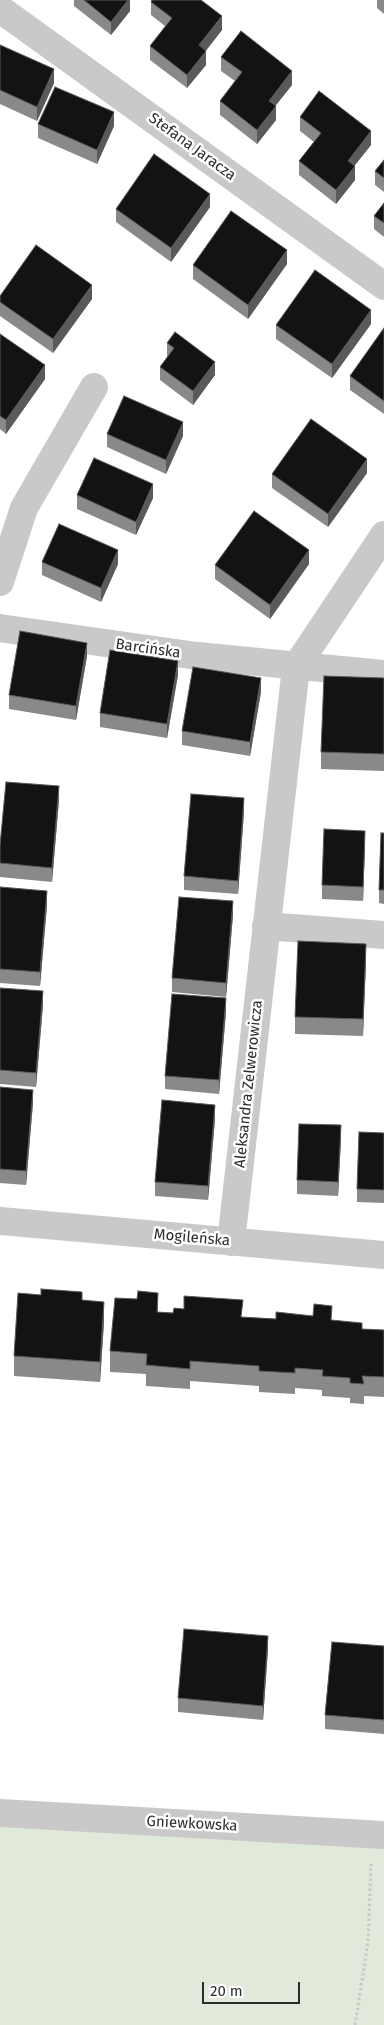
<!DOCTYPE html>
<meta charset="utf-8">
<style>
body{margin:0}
#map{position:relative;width:384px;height:2025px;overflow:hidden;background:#fff;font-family:"Fira Sans",sans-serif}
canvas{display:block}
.scale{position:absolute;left:202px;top:1982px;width:98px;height:22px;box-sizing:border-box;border:2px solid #2c2c2c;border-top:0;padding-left:6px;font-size:15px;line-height:18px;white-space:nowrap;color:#2c2c2c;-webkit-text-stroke:4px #fff;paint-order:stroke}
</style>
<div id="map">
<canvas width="384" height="2025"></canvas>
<div class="scale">20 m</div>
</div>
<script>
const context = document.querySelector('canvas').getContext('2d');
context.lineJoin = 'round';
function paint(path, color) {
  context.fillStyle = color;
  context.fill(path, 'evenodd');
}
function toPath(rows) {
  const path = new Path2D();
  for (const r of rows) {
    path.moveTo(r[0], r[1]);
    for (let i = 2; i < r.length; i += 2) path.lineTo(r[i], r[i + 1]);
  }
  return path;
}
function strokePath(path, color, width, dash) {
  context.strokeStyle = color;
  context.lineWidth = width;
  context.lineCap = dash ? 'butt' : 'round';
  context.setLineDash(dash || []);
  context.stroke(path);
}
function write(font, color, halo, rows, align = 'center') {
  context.font = font + ' "Fira Sans",sans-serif';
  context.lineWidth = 5;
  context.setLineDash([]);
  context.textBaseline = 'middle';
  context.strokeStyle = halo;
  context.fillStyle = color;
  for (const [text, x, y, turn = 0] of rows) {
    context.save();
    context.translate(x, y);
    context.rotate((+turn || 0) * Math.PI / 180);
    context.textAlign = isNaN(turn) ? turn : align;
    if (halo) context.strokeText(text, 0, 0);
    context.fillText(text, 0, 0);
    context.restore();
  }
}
paint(toPath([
 [0,1813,384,1835,384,2025,0,2025]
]), '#e0e9da');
strokePath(toPath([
 [355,2025,368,1942,371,1864]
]), '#c9c9c9', 3, [2.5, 2.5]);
strokePath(toPath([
 [0,9,384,286],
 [0,582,24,508,94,387],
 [0,628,197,656,384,674],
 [266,926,384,935],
 [0,1221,384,1255],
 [231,1242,296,667,384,535],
 [0,1813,384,1835]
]), '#c9c9c9', 28);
paint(toPath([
 [74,0,130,0,130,11,111,35,74,6],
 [377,0,384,0,384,14,377,8],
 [151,2,222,30,206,51,206,65,187,88,150,60,150,46,165,26,151,15],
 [0,45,54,83,37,121,0,104],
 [221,57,292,85,275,106,276,120,257,144,220,115,220,101,235,81,221,71],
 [300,117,371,145,354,166,355,180,336,204,299,175,299,161,314,142,300,131],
 [38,124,114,126,97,164,38,138],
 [384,160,384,192,375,185,375,171],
 [384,203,384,237,374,229,374,216],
 [210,207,171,262,116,222,116,209],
 [287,264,248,319,193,279,193,265],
 [0,296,92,299,53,353,0,316],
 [371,324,332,378,276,339,276,325],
 [384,328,384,414,350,390,350,376],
 [0,334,45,379,6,434,0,429],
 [167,343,215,375,193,405,160,380,160,367,167,357],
 [107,434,183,436,166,474,107,447],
 [367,473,328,527,272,488,272,474],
 [77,495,153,498,136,535,77,509],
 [42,562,118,564,101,602,42,575],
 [309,564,270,619,215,579,215,565],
 [87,656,76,720,9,709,9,695],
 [178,675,167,738,100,727,100,713],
 [384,678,384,771,321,769,321,752],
 [261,692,250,756,182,745,182,731],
 [59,800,52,882,0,877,0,845],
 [244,812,238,894,184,890,184,876],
 [384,833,384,904,379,903,379,890],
 [365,845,363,901,322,899,322,885],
 [0,887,47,905,40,986,0,983],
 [233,915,226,997,172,992,172,978],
 [366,961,363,1036,295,1034,295,1017],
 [0,988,43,1005,36,1087,0,1084],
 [226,1012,219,1094,165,1089,165,1076],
 [0,1087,33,1103,26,1185,0,1183],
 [215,1119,208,1200,155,1196,155,1182],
 [384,1133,384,1203,357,1202,357,1189],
 [341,1139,338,1196,297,1194,297,1180],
 [137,1299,158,1312,276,1319,332,1321,362,1329,384,1330,384,1397,364,1396,364,1404,350,1403,350,1398,322,1396,322,1390,295,1388,295,1394,259,1392,259,1386,190,1381,190,1389,146,1386,146,1374,110,1372,110,1351],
 [82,1300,104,1322,100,1382,14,1376,14,1356],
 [384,1646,384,1734,325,1729,325,1715],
 [268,1649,263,1720,178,1712,178,1698]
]), '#898989');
paint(toPath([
 [128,0,130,0,130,11,111,35,111,22],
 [222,16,222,30,199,59,199,45],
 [206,51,206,65,187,88,187,75],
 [54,69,54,83,37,121,37,107],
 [292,71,292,85,269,114,269,101],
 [276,106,276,120,257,144,257,130],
 [114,112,114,126,97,164,97,150],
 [371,131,371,145,348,174,348,161],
 [355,166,355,180,336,204,336,190],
 [210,194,210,207,171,262,171,248],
 [287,250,287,264,248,319,248,305],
 [92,285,92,299,53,353,53,339],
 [371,310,371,324,332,378,332,364],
 [215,362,215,375,193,405,193,391],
 [45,365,45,379,6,434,6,420],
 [183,422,183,436,166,474,166,460],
 [367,459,367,473,328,527,328,514],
 [153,484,153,498,136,535,136,522],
 [118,550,118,564,101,602,101,588],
 [309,550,309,564,270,619,270,605],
 [87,643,87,656,76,720,76,706],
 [178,661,178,675,167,738,167,724],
 [261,678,261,692,250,756,250,742],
 [59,786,59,800,52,882,52,868],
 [244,798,244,812,238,894,238,881],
 [365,831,365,845,363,901,363,887],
 [47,891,47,905,40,986,40,972],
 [233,901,233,915,226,997,226,983],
 [366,944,366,961,363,1036,363,1019],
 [43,991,43,1005,36,1087,36,1073],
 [226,998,226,1012,219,1094,219,1080],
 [33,1090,33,1103,26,1185,26,1171],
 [215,1105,215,1119,208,1200,208,1186],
 [341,1125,341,1139,338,1196,338,1182],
 [158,1293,158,1313,157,1312],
 [104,1302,104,1322,100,1382,100,1362],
 [268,1636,268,1649,263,1720,263,1706]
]), '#5a5a5a');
const building = toPath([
 [84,0,128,0,111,22,84,0],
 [152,0,201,0,222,16,199,45,206,51,187,75,150,46,172,18,151,2,152,0],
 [241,31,292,71,269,101,276,106,257,130,220,101,242,72,221,57,241,31],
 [0,45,54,69,37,107,0,90,0,45],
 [55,87,114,112,97,150,38,124,55,87],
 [319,91,371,131,348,161,355,166,336,190,299,161,321,133,300,117,319,91],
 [154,154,210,194,171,248,116,209,154,154],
 [384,160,384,178,375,171,384,160],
 [384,203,384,223,374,216,384,203],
 [231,211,287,250,248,305,193,265,231,211],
 [36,245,92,285,53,339,0,302,0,296,36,245],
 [315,270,371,310,332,364,276,325,315,270],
 [384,328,384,401,350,376,384,328],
 [175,332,215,362,193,391,160,367,174,348,167,343,175,332],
 [0,334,45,365,6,420,0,416,0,334],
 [124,396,183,422,166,460,107,434,124,396],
 [311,419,367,459,328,514,272,474,311,419],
 [94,458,153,484,136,522,77,495,94,458],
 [254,511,309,550,270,605,215,565,254,511],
 [59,524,118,550,101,588,42,562,59,524],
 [20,631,87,643,76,706,9,695,20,631],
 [110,650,178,661,167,724,100,713,110,650],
 [193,667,261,678,250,742,182,731,193,667],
 [324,676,384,678,384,754,321,752,324,676],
 [6,782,59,786,52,868,0,863,0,845,6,782],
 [191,794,244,798,238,881,184,876,191,794],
 [324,829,365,831,363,887,322,885,324,829],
 [381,833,384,833,384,890,379,890,381,833],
 [0,887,47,891,40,972,0,969,0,887],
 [179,897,233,901,226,983,172,978,179,897],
 [298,941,366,944,363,1019,295,1017,298,941],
 [0,988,43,991,36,1073,0,1070,0,988],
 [172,994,226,998,219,1080,165,1076,172,994],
 [0,1087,33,1090,26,1171,0,1169,0,1087],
 [162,1100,215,1105,208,1186,155,1182,162,1100],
 [299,1124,341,1125,338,1182,297,1180,299,1124],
 [359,1132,384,1133,384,1190,357,1189,359,1132],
 [41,1289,82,1292,82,1300,104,1302,100,1362,14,1356,18,1293,41,1295,41,1289],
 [138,1291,158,1293,157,1312,173,1313,174,1308,184,1309,184,1296,243,1300,241,1317,276,1319,276,1312,313,1316,314,1304,332,1306,331,1320,362,1323,362,1329,384,1330,384,1377,362,1376,364,1384,350,1383,350,1378,322,1376,323,1370,295,1368,295,1373,259,1371,259,1366,190,1361,190,1369,146,1365,147,1354,110,1351,115,1298,137,1299,138,1291],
 [184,1629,268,1636,263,1706,178,1698,184,1629],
 [332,1642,384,1646,384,1720,325,1715,332,1642]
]);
paint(building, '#131313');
strokePath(building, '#5a5a5a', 1);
write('15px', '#2c2c2c', '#fff', [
 ["Stefana Jaracza",192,147,36],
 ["Barcińska",148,649,8],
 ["Aleksandra Zelwerowicza",249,1084,-84],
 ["Mogileńska",192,1238,5],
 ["Gniewkowska",192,1824,3]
]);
</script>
